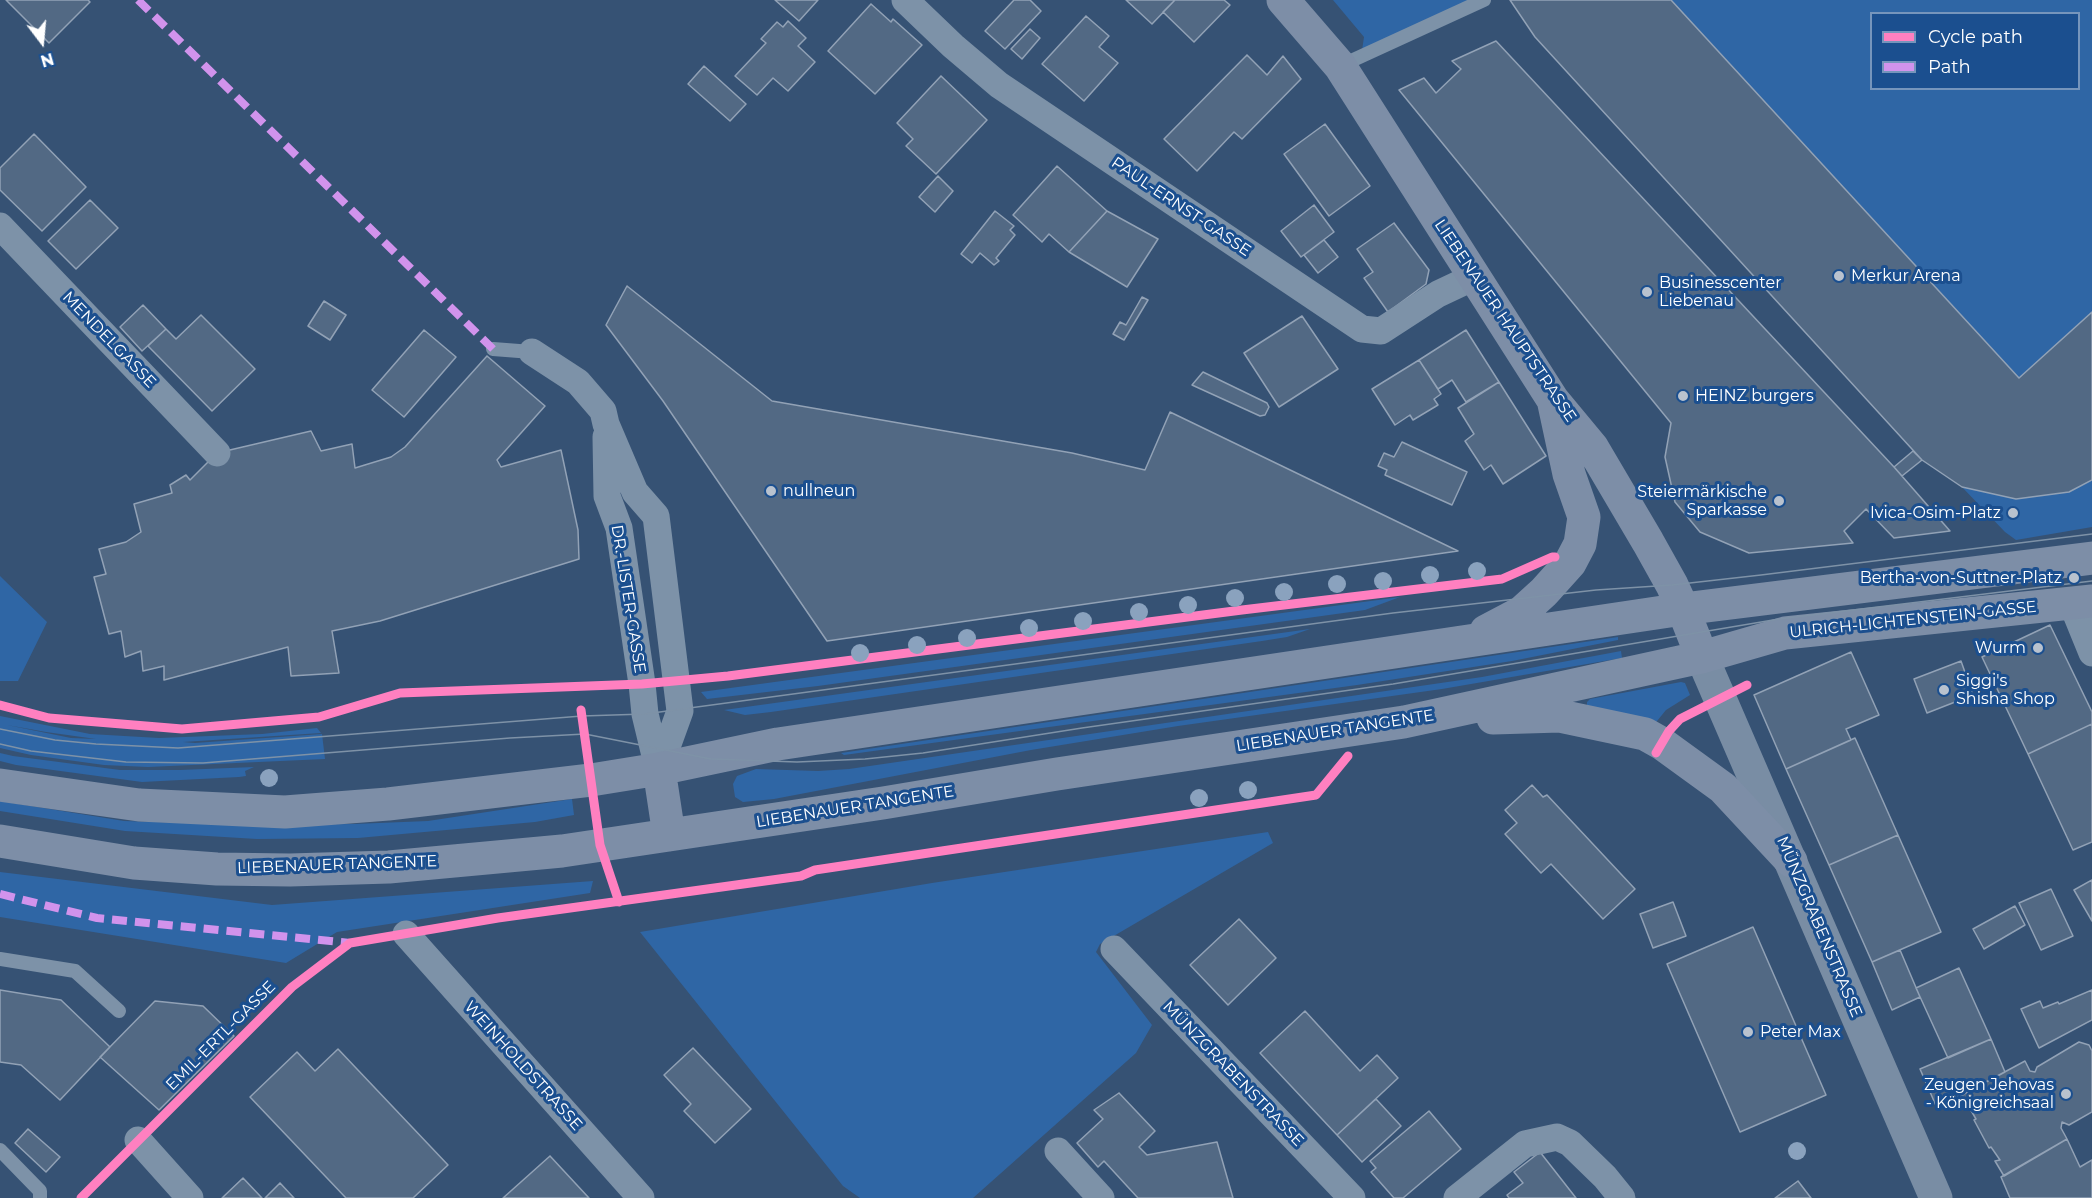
<!DOCTYPE html>
<meta charset="utf-8">
<style>
body{margin:0}
#map{position:relative;width:2092px;height:1198px;overflow:hidden;background:#365274;font-family:Montserrat,sans-serif}
canvas{display:block}
.legend{position:absolute;left:1870px;top:12px;width:210px;height:78px;box-sizing:border-box;background:#1b4f8f;border:2px solid #7695bc;margin:0;padding:8px 10px;list-style:none;font-size:18px;color:#fff}
.legend li{display:flex;align-items:center;gap:12px;height:30px}
.legend b{width:30px;border:2px solid #7695bc}
.north{position:absolute;left:12px;top:12px;width:60px;height:60px;-webkit-text-stroke:4px #1b4f8f;paint-order:stroke;rotate:164deg;font-size:16px;font-weight:700;line-height:24px;text-align:center;color:#fff}
.north::after{content:'';display:block;margin:auto;width:21px;height:27px;background:#fff;clip-path:polygon(50% 0,100% 100%,50% 72%,0 100%)}
</style>
<div id="map">
<canvas width="2092" height="1198"></canvas>
<ul class="legend">
<li><b style="height:8px;background:#ff80c0"></b>Cycle path</li>
<li><b style="height:8px;background:#d193ec"></b>Path</li>
</ul>
<div class="north">N</div>
</div>
<script>
const context = document.querySelector('canvas').getContext('2d');
context.lineJoin = 'round';
function paint(path, color) {
  context.fillStyle = color;
  context.fill(path, 'evenodd');
}
function toPath(rows) {
  const path = new Path2D();
  for (const r of rows) {
    path.moveTo(r[0], r[1]);
    for (let i = 2; i < r.length; i += 2) path.lineTo(r[i], r[i + 1]);
  }
  return path;
}
function strokePath(path, color, width, dash) {
  context.strokeStyle = color;
  context.lineWidth = width;
  context.lineCap = dash ? 'butt' : 'round';
  context.setLineDash(dash || []);
  context.stroke(path);
}
function write(font, color, halo, rows, align = 'center') {
  context.font = font + ' Montserrat,sans-serif';
  context.lineWidth = 6;
  context.setLineDash([]);
  context.textBaseline = 'middle';
  context.strokeStyle = halo;
  context.fillStyle = color;
  for (const [text, x, y, turn = 0] of rows) {
    context.save();
    context.translate(x, y);
    context.rotate((+turn || 0) * Math.PI / 180);
    context.textAlign = isNaN(turn) ? turn : align;
    if (halo) context.strokeText(text, 0, 0);
    context.fillText(text, 0, 0);
    context.restore();
  }
}
paint(toPath([
 [1333,0,1484,0,1361,57,1364,37],
 [1510,0,2092,0,2092,527,2016,540,2005,532,1962,487,1922,460,1535,37],
 [1872,14,2078,14,2078,88,1872,88],
 [0,576,47,622,18,681,0,681],
 [1400,597,1365,610,818,686,707,699,701,692],
 [1310,629,1287,637,1262,641,771,712,745,715,724,710],
 [1618,637,1618,640,1512,661,1357,685,844,755,841,753],
 [1621,651,1622,658,1442,689,1178,726,1031,750,774,799,743,802,735,797,733,784,737,776,756,769,818,771,849,769,1482,677],
 [1681,682,1685,683,1690,695,1666,710,1653,726,1587,706,1587,702,1590,699],
 [0,716,90,734,159,738,262,734,317,728,321,733,183,742,195,743,322,734,325,759,148,767,104,765,31,755,0,748],
 [7,725,46,732,96,739,71,738],
 [0,753,13,756,120,770,180,770,254,767,245,771,246,776,239,777,142,782,16,765,0,761],
 [572,799,574,815,535,822,358,838,257,839,125,831,0,811,0,801,124,821,252,825,354,824,428,821],
 [1268,832,1273,843,1100,944,1096,952,1152,1025,1136,1053,973,1198,860,1198,843,1186,640,932,932,883],
 [0,872,272,905,593,881,590,893,337,932,286,963,0,917]
]), '#2f66a5');
const building = toPath([
 [6,0,88,0,90,2,49,43,6,0],
 [775,0,818,0,799,21,775,0],
 [1014,0,1030,0,1041,11,1005,49,985,31,1014,0],
 [1126,0,1175,0,1152,24,1126,0],
 [1175,0,1224,0,1230,5,1194,42,1163,12,1175,0],
 [1510,0,1671,0,2019,378,2092,312,2092,480,2069,492,2016,499,1962,487,1922,460,1535,37,1510,0],
 [871,4,891,22,893,19,922,45,875,94,828,51,871,4],
 [1086,16,1109,36,1099,47,1118,63,1084,101,1042,64,1086,16],
 [788,21,806,38,798,46,815,62,788,91,773,78,757,95,735,76,766,43,761,39,777,22,783,27,788,21],
 [1030,29,1040,38,1022,59,1011,49,1030,29],
 [1496,41,1894,467,1950,531,1894,538,1866,509,1844,531,1853,543,1749,553,1700,532,1675,502,1665,457,1671,423,1399,90,1424,78,1436,93,1461,69,1452,61,1496,41],
 [1247,55,1267,75,1283,56,1301,79,1242,139,1234,132,1197,171,1164,139,1247,55],
 [704,66,746,104,730,121,688,84,704,66],
 [941,76,987,120,936,174,906,146,913,139,897,123,941,76],
 [1325,124,1370,186,1329,216,1284,154,1325,124],
 [34,134,86,187,42,231,0,190,0,168,34,134],
 [1057,166,1107,211,1069,252,1049,234,1042,242,1013,215,1057,166],
 [938,176,953,191,935,212,919,197,938,176],
 [90,200,118,228,76,269,48,241,90,200],
 [1314,205,1334,232,1301,257,1281,231,1314,205],
 [995,211,1014,226,1010,230,1015,235,996,258,999,261,994,265,980,253,972,263,961,254,995,211],
 [1107,211,1158,239,1127,287,1069,252,1107,211],
 [1394,223,1429,270,1426,284,1388,312,1364,278,1373,272,1357,249,1394,223],
 [1324,240,1338,257,1318,273,1304,255,1324,240],
 [627,286,772,401,1072,453,1145,470,1170,412,1458,551,827,641,663,401,606,325,627,286],
 [1142,297,1148,300,1124,340,1113,334,1120,322,1126,325,1142,297],
 [324,301,346,315,330,340,308,326,324,301],
 [143,305,166,329,142,351,120,327,143,305],
 [201,315,255,369,212,411,148,346,166,329,176,339,201,315],
 [1302,316,1338,369,1279,407,1244,353,1302,316],
 [424,330,456,357,404,417,372,390,424,330],
 [1466,330,1499,382,1466,402,1452,380,1438,389,1419,360,1466,330],
 [487,356,545,406,497,460,501,467,561,450,578,530,579,559,380,621,332,631,339,673,291,676,288,647,164,680,164,666,143,671,141,651,125,657,121,631,109,634,94,577,106,574,99,549,126,542,141,532,134,504,172,493,170,485,186,475,190,480,217,453,311,431,321,451,352,444,355,468,391,457,405,447,487,356],
 [1419,360,1441,394,1434,399,1438,405,1413,420,1410,415,1395,425,1372,389,1419,360],
 [1203,372,1267,403,1269,407,1265,415,1260,416,1192,385,1203,372],
 [1499,382,1546,456,1503,484,1491,465,1484,470,1465,441,1474,434,1458,408,1499,382],
 [1402,442,1467,472,1452,505,1385,475,1387,470,1378,466,1384,453,1394,457,1402,442],
 [1913,451,1922,460,1902,476,1894,467,1913,451],
 [2050,625,2092,712,2092,724,2028,754,1982,657,2050,625],
 [1851,652,1879,715,1846,729,1851,740,1786,769,1754,695,1851,652],
 [1961,661,1973,695,1927,713,1914,679,1961,661],
 [2092,724,2092,842,2073,850,2028,754,2092,724],
 [1855,738,1898,835,1829,865,1786,769,1855,738],
 [1532,785,1543,797,1547,795,1635,889,1603,919,1551,864,1541,873,1505,834,1517,823,1505,810,1532,785],
 [1898,835,1941,932,1872,962,1829,865,1898,835],
 [2092,880,2092,921,2074,890,2092,880],
 [2051,889,2073,936,2041,950,2019,903,2051,889],
 [1673,902,1686,936,1653,948,1640,914,1673,902],
 [2015,906,2025,925,1984,949,1973,929,2015,906],
 [1239,919,1276,958,1228,1005,1190,965,1239,919],
 [1753,927,1826,1095,1740,1132,1667,964,1753,927],
 [1900,950,1920,997,1892,1010,1872,962,1900,950],
 [1959,968,1991,1039,1948,1058,1916,988,1959,968],
 [0,990,61,1000,110,1047,60,1100,21,1065,0,1062,0,990],
 [2092,990,2092,1020,2039,1048,2021,1009,2040,1001,2043,1008,2058,1002,2059,1004,2092,990],
 [155,1001,203,1006,234,1036,159,1110,100,1057,155,1001],
 [1305,1011,1360,1071,1377,1055,1398,1078,1337,1135,1260,1053,1305,1011],
 [1991,1039,2005,1072,1937,1108,1920,1069,1991,1039],
 [2079,1042,2089,1045,2092,1051,2092,1112,2069,1125,2062,1122,2061,1128,2067,1139,2004,1176,1995,1161,2000,1160,1991,1147,1989,1148,1974,1120,1976,1119,1962,1095,2025,1061,2030,1071,2035,1072,2037,1067,2079,1042],
 [693,1048,751,1109,715,1143,684,1111,691,1104,664,1075,693,1048],
 [338,1049,448,1165,413,1198,346,1198,250,1097,297,1052,315,1071,338,1049],
 [1119,1093,1155,1131,1139,1147,1147,1155,1217,1142,1233,1198,1138,1198,1104,1161,1098,1167,1077,1143,1103,1119,1094,1110,1119,1093],
 [1376,1099,1401,1126,1362,1162,1337,1135,1376,1099],
 [1429,1111,1461,1149,1403,1198,1394,1198,1371,1172,1376,1168,1370,1161,1429,1111],
 [28,1129,60,1157,46,1172,15,1143,28,1129],
 [2067,1139,2080,1167,2092,1160,2092,1198,2010,1198,2001,1177,2067,1139],
 [1540,1152,1576,1198,1509,1198,1507,1195,1523,1183,1514,1172,1540,1152],
 [550,1156,589,1198,503,1198,550,1156],
 [243,1178,262,1198,222,1198,243,1178],
 [1798,1181,1811,1198,1775,1198,1798,1181],
 [280,1183,294,1198,265,1198,280,1183]
]);
paint(building, '#526984');
strokePath(building, '#92a2b6', 1.5);
strokePath(toPath([
 [1340,66,1484,0],
 [493,349,532,352],
 [0,959,75,971,119,1011],
 [0,1150,40,1191,40,1198]
]), '#7d92a8', 14);
strokePath(toPath([
 [905,0,953,46,999,85,1362,329,1381,331,1438,294,1474,277],
 [0,226,217,453],
 [532,352,578,382,603,411,606,424,635,492,656,516,680,711,659,769],
 [606,437,607,496,619,528,642,684,645,714,658,768],
 [2072,604,2092,653],
 [406,934,641,1198],
 [1114,949,1352,1198],
 [138,1140,190,1198],
 [1058,1151,1101,1198],
 [1457,1198,1525,1144,1557,1137,1570,1143,1605,1177,1622,1198]
]), '#7d92a8', 27);
strokePath(toPath([
 [1702,657,1936,1198]
]), '#798da4', 33);
strokePath(toPath([
 [1283,0,1340,66,1553,400,1592,447,1648,542,1672,585,1683,609,1702,657],
 [1486,631,1522,612,1544,592,1570,563,1580,544,1584,517,1569,474,1554,404],
 [1493,718,1560,716,1645,734,1661,743,1723,788,1791,861],
 [659,769,669,835],
 [0,785,139,805,285,812,388,804,591,780,659,769,778,744,1683,609,2092,558],
 [0,841,134,863,217,869,290,870,389,867,562,851,883,803,1057,774,1404,722,1702,657,1785,633,2092,601]
]), '#7d8ea7', 33);
strokePath(toPath([
 [0,729,55,740,96,744,178,748,582,716,645,714,1393,613,1596,590,1672,585,1761,575,2092,534],
 [0,744,31,751,126,762,203,763,510,738,585,734,711,759,797,762,865,759,923,753,1082,728,1393,684,1779,619,2092,581]
]), '#7e92a7', 1.5);
strokePath(toPath([
 [138,0,493,349],
 [0,894,97,918,350,943]
]), '#d193ec', 8, [15, 8]);
strokePath(toPath([
 [0,705,49,718,182,729,319,717,400,693,642,684,728,676,1242,610,1502,579,1552,557,1555,557],
 [581,710,600,845,619,902],
 [1656,753,1669,731,1680,719,1747,685],
 [81,1198,292,987,350,943,498,918,801,876,815,870,1316,795,1348,756]
]), '#ff80c0', 9);
context.fillStyle = '#8aa2be';
for (const [x, y] of [
 [1477,571],
 [1430,575],
 [1383,581],
 [1337,584],
 [1284,592],
 [1235,598],
 [1188,605],
 [1139,612],
 [1083,621],
 [1029,628],
 [967,638],
 [917,645],
 [860,653],
 [269,778],
 [1248,790],
 [1199,798],
 [1797,1151]
]) {
  context.beginPath();
  context.arc(x, y, 9, 0, 2 * Math.PI);
  context.fill();
}
for (const [x, y, r, color] of [
 [1839,276,6,"#b9c2ce"],
 [1647,292,6,"#b9c2ce"],
 [1683,396,6,"#b9c2ce"],
 [771,491,6,"#b9c2ce"],
 [1779,501,6,"#b9c2ce"],
 [2013,513,6,"#b9c2ce"],
 [2074,578,6,"#b9c2ce"],
 [2038,648,6,"#b9c2ce"],
 [1944,690,6,"#b9c2ce"],
 [1748,1032,6,"#b9c2ce"],
 [2066,1094,6,"#b9c2ce"]
]) {
  const dot = new Path2D();
  dot.arc(x, y, r, 0, 2 * Math.PI);
  context.fillStyle = color;
  context.fill(dot);
  strokePath(dot, '#1b4f8f', 2);
}
write('16px', '#fff', '#1b4f8f', [
 ["PAUL-ERNST-GASSE",1181,207,34],
 ["LIEBENAUER HAUPTSTRASSE",1505,321,56],
 ["MENDELGASSE",109,340,46],
 ["DR.-LISTER-GASSE",628,599,81],
 ["ULRICH-LICHTENSTEIN-GASSE",1913,620,-6],
 ["LIEBENAUER TANGENTE",1335,731,-9],
 ["LIEBENAUER TANGENTE",855,807,-9],
 ["LIEBENAUER TANGENTE",337,865,-2],
 ["MÜNZGRABENSTRASSE",1819,927,67],
 ["EMIL-ERTL-GASSE",221,1036,-45],
 ["WEINHOLDSTRASSE",523,1066,48],
 ["MÜNZGRABENSTRASSE",1233,1074,46]
]);
write('16px', '#fff', '#1b4f8f', [
 ["Merkur Arena",1851,276],
 ["Businesscenter",1659,283],
 ["Liebenau",1659,301],
 ["HEINZ burgers",1695,396],
 ["nullneun",783,491],
 ["Steiermärkische",1767,492,"right"],
 ["Sparkasse",1767,510,"right"],
 ["Ivica-Osim-Platz",2001,513,"right"],
 ["Bertha-von-Suttner-Platz",2062,578,"right"],
 ["Wurm",2026,648,"right"],
 ["Siggi's",1956,681],
 ["Shisha Shop",1956,699],
 ["Peter Max",1760,1032],
 ["Zeugen Jehovas",2054,1085,"right"],
 ["- Königreichsaal",2054,1103,"right"]
], 'left');
</script>
